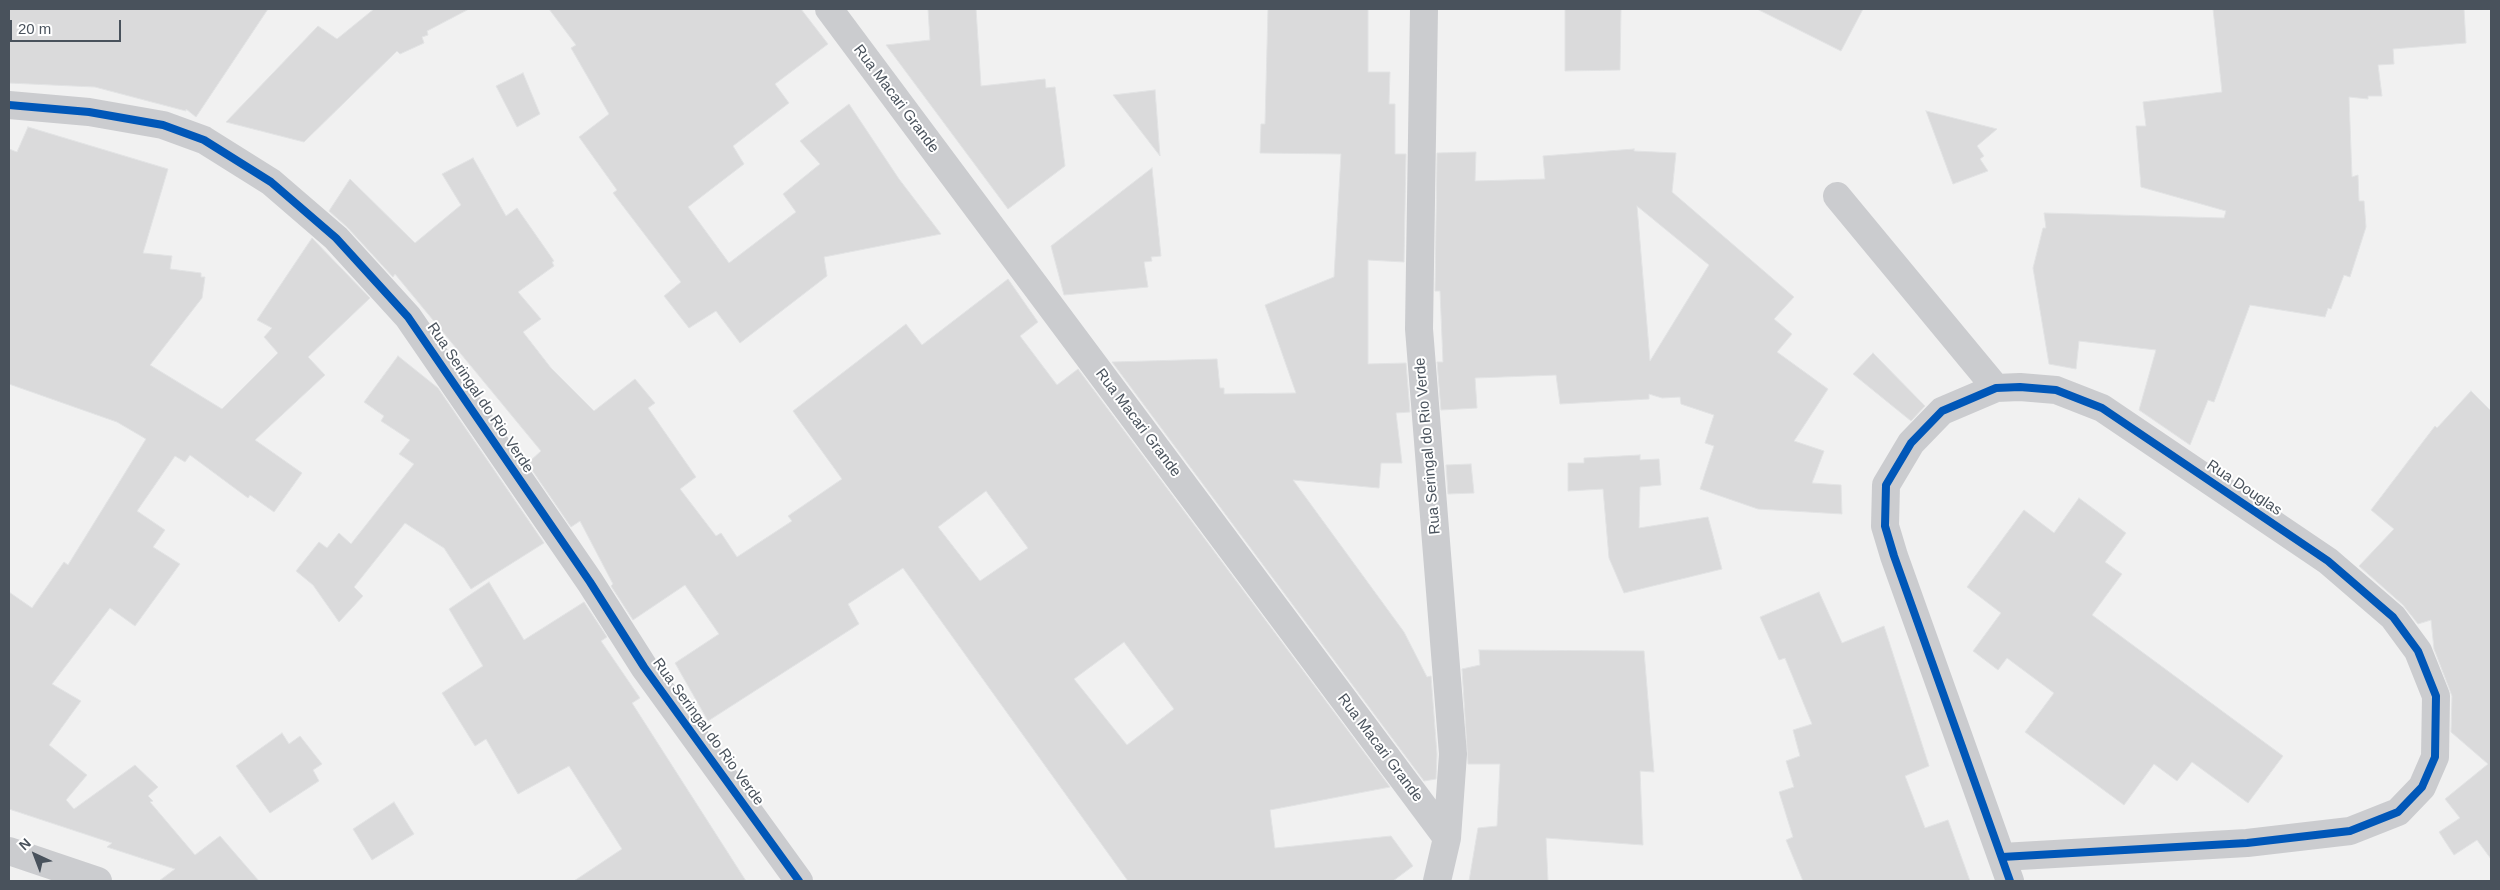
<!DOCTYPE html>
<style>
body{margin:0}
#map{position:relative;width:2500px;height:890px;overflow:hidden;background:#f1f1f1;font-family:Arial,sans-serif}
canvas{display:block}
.frame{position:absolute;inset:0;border:10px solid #49525c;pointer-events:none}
.north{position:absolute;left:10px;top:830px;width:50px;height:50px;-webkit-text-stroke:4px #fff;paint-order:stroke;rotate:317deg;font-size:14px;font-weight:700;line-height:20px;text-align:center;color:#49525c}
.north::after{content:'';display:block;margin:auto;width:18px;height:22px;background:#49525c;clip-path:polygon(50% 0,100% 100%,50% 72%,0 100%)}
.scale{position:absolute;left:10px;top:20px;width:111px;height:22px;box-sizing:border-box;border:2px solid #49525c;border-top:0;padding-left:6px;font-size:15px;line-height:18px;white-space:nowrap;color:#49525c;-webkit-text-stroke:4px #fff;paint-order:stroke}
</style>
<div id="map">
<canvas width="2500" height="890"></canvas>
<div class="frame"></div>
<div class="north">N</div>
<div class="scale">20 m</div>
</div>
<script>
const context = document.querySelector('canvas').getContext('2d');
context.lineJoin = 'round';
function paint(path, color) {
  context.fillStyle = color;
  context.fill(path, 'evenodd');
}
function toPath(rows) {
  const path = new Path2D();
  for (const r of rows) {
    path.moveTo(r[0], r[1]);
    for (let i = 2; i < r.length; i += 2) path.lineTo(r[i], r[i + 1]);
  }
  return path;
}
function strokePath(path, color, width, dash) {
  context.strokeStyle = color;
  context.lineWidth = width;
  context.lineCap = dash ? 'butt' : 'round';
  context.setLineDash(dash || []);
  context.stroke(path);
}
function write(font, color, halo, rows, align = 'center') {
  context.font = font + ' Arial,sans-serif';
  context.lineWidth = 4;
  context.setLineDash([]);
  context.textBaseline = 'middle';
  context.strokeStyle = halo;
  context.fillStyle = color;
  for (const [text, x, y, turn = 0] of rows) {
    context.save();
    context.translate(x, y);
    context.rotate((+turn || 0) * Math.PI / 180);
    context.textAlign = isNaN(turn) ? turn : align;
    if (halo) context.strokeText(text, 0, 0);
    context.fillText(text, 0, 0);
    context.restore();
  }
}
const building = toPath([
 [9,9,268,9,196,117,186,109,186,111,95,87,9,83,9,9],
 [374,9,469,9,427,31,428,35,422,37,424,43,400,54,397,51,304,142,226,122,318,26,337,39,374,9],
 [549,9,801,9,828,44,775,84,789,103,733,146,744,164,688,207,729,263,796,212,783,194,820,164,800,141,849,104,899,179,941,234,824,257,827,276,740,343,716,311,689,328,664,296,681,282,613,193,617,190,579,137,609,114,571,48,576,45,549,9],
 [928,9,976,9,981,86,1045,79,1046,88,1055,87,1065,166,1008,209,886,45,930,40,928,9],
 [1268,9,1368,9,1368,72,1390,72,1389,104,1395,104,1395,154,1406,154,1404,262,1368,260,1368,364,1406,363,1410,412,1396,413,1402,463,1381,463,1379,488,1293,480,1404,632,1427,677,1431,676,1437,754,1436,779,1424,781,1112,362,1217,359,1220,388,1224,388,1224,394,1296,393,1265,305,1334,277,1341,154,1260,153,1261,124,1265,124,1268,9],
 [1565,9,1621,9,1620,70,1565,71,1565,9],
 [1757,9,1863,9,1841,51,1757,9],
 [2213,9,2464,9,2466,43,2393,49,2394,64,2378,65,2382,96,2368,96,2368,99,2349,97,2352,177,2358,175,2359,201,2364,201,2366,227,2350,277,2344,275,2331,309,2328,308,2325,317,2250,305,2214,402,2208,400,2190,445,2139,410,2156,350,2079,341,2076,369,2049,364,2033,268,2043,228,2046,228,2044,213,2224,218,2226,211,2141,187,2136,126,2146,126,2143,102,2222,92,2213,9],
 [523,73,540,114,517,127,496,86,523,73],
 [1155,90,1160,156,1113,95,1155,90],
 [1926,111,1997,129,1977,146,1984,156,1980,159,1988,171,1953,184,1926,111],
 [28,127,168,169,143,253,172,256,170,269,201,273,201,277,205,277,202,298,150,365,222,409,278,353,264,337,272,328,257,320,312,238,370,298,308,357,325,375,255,440,302,473,274,512,250,495,248,498,190,455,185,462,175,456,137,511,165,530,153,547,180,564,135,626,110,608,52,684,81,701,49,745,87,775,66,800,74,809,135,765,158,787,148,796,153,801,150,802,195,855,220,836,259,881,159,881,175,869,107,847,112,843,9,809,9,592,32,608,64,562,68,565,146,439,117,422,9,384,9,149,17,152,28,127],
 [1634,149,1634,151,1676,153,1672,192,1794,297,1774,319,1792,334,1777,352,1828,389,1794,441,1824,451,1812,483,1841,485,1842,514,1758,509,1700,489,1714,446,1705,443,1714,415,1681,404,1680,397,1662,398,1649,394,1649,399,1560,404,1556,375,1475,378,1477,408,1441,410,1437,362,1443,362,1440,291,1435,291,1437,153,1476,152,1475,181,1545,179,1543,156,1634,149],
 [1637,206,1709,265,1650,361,1637,206],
 [473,158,506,216,517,208,554,261,552,262,554,266,518,292,541,319,523,332,551,368,594,411,635,379,655,403,648,408,696,477,680,489,716,536,721,533,737,557,792,521,788,516,842,479,793,411,906,324,922,345,1008,279,1038,322,1020,336,1057,385,1078,369,1390,787,1270,810,1275,848,1391,836,1413,866,1393,881,1128,881,903,568,848,604,859,624,708,721,675,663,719,634,685,585,633,620,611,586,613,584,580,521,571,527,521,454,530,461,541,451,395,274,393,277,347,227,329,211,350,179,415,243,461,205,442,174,473,158],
 [986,491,1028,548,980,581,938,527,986,491],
 [1124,642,1174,709,1127,745,1074,679,1124,642],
 [1152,168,1161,256,1151,257,1152,261,1144,262,1148,287,1064,295,1051,246,1152,168],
 [1873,353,1925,406,1911,421,1853,374,1873,353],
 [398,356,438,388,544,543,471,589,444,548,405,523,354,587,363,596,339,622,313,585,296,571,319,542,327,548,339,533,351,544,414,464,399,454,410,440,381,421,384,416,364,402,398,356],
 [2471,391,2491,411,2491,859,2477,840,2454,855,2439,832,2460,818,2445,799,2488,764,2451,732,2452,696,2434,649,2431,620,2418,624,2403,605,2359,566,2394,529,2371,510,2435,426,2437,428,2471,391],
 [1640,455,1640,460,1659,459,1661,485,1640,487,1639,528,1708,517,1722,569,1624,593,1609,558,1603,489,1568,491,1568,463,1584,463,1584,458,1640,455],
 [1471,464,1474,493,1448,494,1446,465,1471,464],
 [2079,498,2126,533,2105,562,2122,574,2092,615,2283,756,2248,803,2192,762,2177,781,2154,764,2124,805,2025,732,2054,693,2007,658,1998,670,1973,651,2001,613,1967,587,2024,510,2054,533,2079,498],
 [489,582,524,640,584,602,607,637,601,641,640,698,632,703,746,881,574,881,622,849,569,766,518,794,486,739,475,746,442,693,483,666,449,609,489,582],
 [1819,592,1842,643,1884,626,1929,766,1905,776,1925,828,1948,820,1970,881,1803,881,1786,840,1793,837,1779,792,1794,787,1786,761,1800,756,1793,730,1812,724,1785,658,1779,660,1760,617,1819,592],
 [1479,650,1644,651,1654,772,1640,771,1643,845,1546,838,1548,881,1469,881,1478,828,1497,826,1500,764,1468,764,1462,669,1480,665,1479,650],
 [282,733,289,744,300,736,322,764,313,770,319,781,270,813,236,766,282,733],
 [394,802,414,834,372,860,353,829,394,802]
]);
paint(building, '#dadadb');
strokePath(building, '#e2e3e4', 1);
strokePath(toPath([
 [829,9,1447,838],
 [1424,9,1419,329,1453,754,1447,838,1437,881],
 [9,105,89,112,163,125,204,140,271,182,336,238,408,317,590,582,644,667,799,881],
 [1837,196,1996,388],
 [9,851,98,881],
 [2002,857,2247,843,2350,831,2398,812,2422,787,2435,757,2436,696,2418,651,2393,617,2328,561,2102,408,2056,390,2020,387,1996,388,1942,411,1911,443,1886,485,1885,526,1894,556,2010,881]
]), '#cbcccf', 28);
strokePath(toPath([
 [9,105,89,112,163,125,204,140,271,182,336,238,408,317,590,582,644,667,799,881],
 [2002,857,2247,843,2350,831,2398,812,2422,787,2435,757,2436,696,2418,651,2393,617,2328,561,2102,408,2056,390,2020,387,1996,388,1942,411,1911,443,1886,485,1885,526,1894,556,2010,881]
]), '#0057b8', 8);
write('15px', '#49525c', '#fff', [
 ["Rua Macari Grande",896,99,53],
 ["Rua Seringal do Rio Verde",480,398,56],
 ["Rua Macari Grande",1138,423,53],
 ["Rua Seringal do Rio Verde",1428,446,-95],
 ["Rua Douglas",2244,488,34],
 ["Rua Seringal do Rio Verde",708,732,54],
 ["Rua Macari Grande",1380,748,53]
]);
</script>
